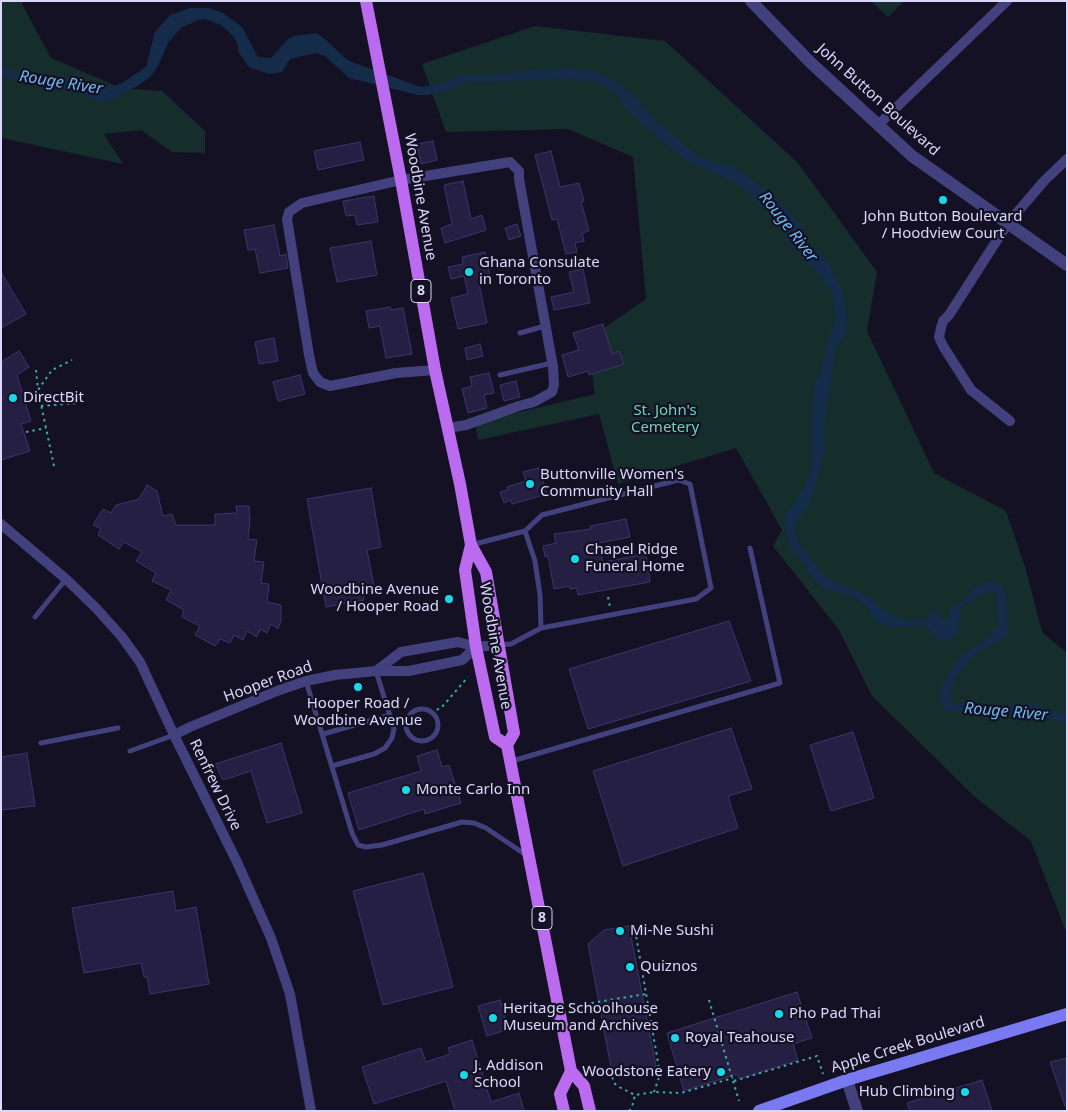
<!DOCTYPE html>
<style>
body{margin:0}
#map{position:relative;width:1068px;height:1112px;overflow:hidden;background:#141124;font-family:"Noto Sans",sans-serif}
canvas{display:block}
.frame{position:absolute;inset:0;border:2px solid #dbd8fb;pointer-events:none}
</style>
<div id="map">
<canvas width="1068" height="1112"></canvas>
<div class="frame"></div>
</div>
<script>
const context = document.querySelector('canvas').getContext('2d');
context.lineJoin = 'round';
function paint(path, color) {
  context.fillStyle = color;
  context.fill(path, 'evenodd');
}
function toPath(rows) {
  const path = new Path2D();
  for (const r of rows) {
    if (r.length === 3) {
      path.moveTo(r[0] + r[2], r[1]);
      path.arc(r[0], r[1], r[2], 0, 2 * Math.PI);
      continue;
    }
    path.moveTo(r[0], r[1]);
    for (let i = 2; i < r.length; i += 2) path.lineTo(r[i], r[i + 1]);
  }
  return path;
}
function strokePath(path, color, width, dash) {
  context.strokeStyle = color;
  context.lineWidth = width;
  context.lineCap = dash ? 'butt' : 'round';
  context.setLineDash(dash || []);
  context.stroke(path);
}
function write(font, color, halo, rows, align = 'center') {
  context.font = font + ' "Noto Sans",sans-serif';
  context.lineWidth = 4.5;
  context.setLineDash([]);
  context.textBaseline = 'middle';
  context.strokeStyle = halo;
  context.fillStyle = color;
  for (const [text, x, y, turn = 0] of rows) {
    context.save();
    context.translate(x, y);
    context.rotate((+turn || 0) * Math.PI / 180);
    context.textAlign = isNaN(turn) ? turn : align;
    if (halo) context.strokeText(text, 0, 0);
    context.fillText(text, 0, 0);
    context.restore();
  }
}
paint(toPath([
 [1,1,23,1,22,4,51,58,121,88,162,91,205,131,205,153,172,152,141,130,104,134,123,164,1,138],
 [871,1,904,1,888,17],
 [535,26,665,41,798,163,877,272,867,331,934,473,1006,511,1026,570,1042,632,1067,653,1067,937,1065,929,1031,841,975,797,872,696,839,630,773,546,782,530,736,448,618,484,599,414,478,440,475,423,595,394,587,340,646,299,633,157,568,129,446,132,422,64]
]), '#152e2c');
paint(toPath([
 [190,8,209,8,223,13,242,27,258,57,271,58,288,39,294,36,316,33,325,39,347,60,421,87,443,83,459,75,489,75,533,70,570,68,599,73,617,82,636,98,654,119,698,156,712,162,731,165,771,193,802,226,806,234,808,244,826,260,840,285,844,296,847,329,845,336,836,346,824,428,825,449,816,483,810,501,794,527,798,542,820,571,832,582,869,596,887,614,898,618,913,621,927,619,934,609,944,621,947,621,949,619,950,610,967,597,975,587,990,581,1001,585,1006,597,1008,633,1005,638,979,651,957,675,951,688,951,699,953,703,957,704,982,704,1004,706,1034,703,1037,703,1041,708,1067,715,1067,723,1037,715,949,712,946,711,940,703,939,691,957,660,960,656,989,637,999,622,996,611,998,596,993,590,986,592,961,607,958,633,950,640,942,640,935,637,927,626,891,627,877,622,873,618,869,609,863,603,847,594,825,589,818,585,798,556,791,548,785,527,785,516,803,490,811,471,812,446,811,420,814,387,820,376,828,340,837,318,831,292,820,274,796,252,779,226,749,193,734,182,687,161,643,125,623,105,617,95,610,88,595,82,570,79,469,82,449,90,429,95,418,95,349,78,325,56,316,53,290,59,282,72,269,74,249,67,238,51,238,45,234,37,221,25,205,19,198,20,181,28,168,43,157,68,150,77,137,86,111,100,101,102,92,100,86,95,70,92,52,85,28,84,1,76,1,67,28,76,69,78,101,87,115,86,124,82,146,67,155,32,170,15]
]), '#152b4a');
const building = toPath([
 [433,141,437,160,421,164,417,144,433,141],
 [360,142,364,160,318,170,314,151,360,142],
 [551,151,560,187,579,183,584,201,581,202,589,231,582,233,584,241,575,243,577,252,566,254,557,219,552,220,535,155,551,151],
 [463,181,471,219,482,215,486,230,445,243,441,228,452,224,444,185,463,181],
 [374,196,378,222,357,225,355,215,346,216,343,201,374,196],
 [517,224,521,236,509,240,505,228,517,224],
 [274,225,280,256,286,254,288,268,260,273,255,249,248,250,244,230,274,225],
 [371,241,377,275,337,282,330,248,371,241],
 [485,252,491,280,479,283,487,323,458,329,451,298,468,294,464,276,451,279,448,267,463,264,462,257,485,252],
 [583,269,590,303,554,310,551,297,574,292,569,272,583,269],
 [1,272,26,314,1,328,1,272],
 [390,307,391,310,403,308,412,354,386,358,380,326,369,328,366,311,390,307],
 [603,324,612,354,619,351,624,364,589,375,588,371,568,377,562,355,579,350,573,333,603,324],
 [274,338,278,361,259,364,255,342,274,338],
 [480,344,483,356,467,360,465,348,480,344],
 [19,351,29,367,17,375,31,421,21,424,30,451,1,460,1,362,19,351],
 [489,373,494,393,484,395,487,408,468,413,462,389,472,386,470,377,489,373],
 [300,375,305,394,278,401,273,382,300,375],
 [516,381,520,397,504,401,500,385,516,381],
 [539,468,547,494,512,504,511,500,504,503,500,492,508,490,507,487,526,481,523,472,539,468],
 [147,485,157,491,163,516,172,514,176,525,215,525,215,514,237,513,236,506,249,506,250,519,248,539,257,540,254,561,264,562,261,583,269,584,267,602,281,605,281,621,278,629,271,624,267,633,260,629,257,637,247,631,243,640,234,635,230,643,220,639,215,646,195,635,200,626,182,617,184,610,166,600,171,590,152,581,156,573,136,561,142,552,124,542,119,549,98,535,101,529,93,525,103,509,111,513,116,505,139,499,147,485],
 [371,488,381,547,367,550,374,586,362,588,364,600,326,607,307,499,371,488],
 [626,519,630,537,599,543,603,562,646,554,650,582,578,595,577,588,570,589,570,586,554,589,548,556,545,557,543,546,556,543,554,534,591,529,590,526,626,519],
 [729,621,751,681,588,729,569,669,729,621],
 [731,728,752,789,728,796,738,828,623,866,593,771,731,728],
 [853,732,874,798,831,811,810,745,853,732],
 [281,743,302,813,267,823,251,771,223,780,215,764,281,743],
 [437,750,442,767,449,765,461,803,425,814,424,809,359,830,348,793,421,771,417,756,437,750],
 [27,753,35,806,1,810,1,757,27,753],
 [423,873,453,987,383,1005,353,891,423,873],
 [173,891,176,911,196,907,209,984,150,994,147,976,144,977,141,963,84,973,72,908,173,891],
 [629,926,656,1066,629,1072,628,1070,612,1073,588,944,604,930,629,926],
 [797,992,812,1038,793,1044,798,1060,739,1079,737,1074,684,1091,667,1033,797,992],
 [500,1000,509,1029,487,1036,478,1006,500,1000],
 [472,1040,491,1102,519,1093,524,1111,455,1111,446,1081,374,1104,362,1067,421,1048,426,1062,450,1054,448,1048,472,1040],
 [1067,1058,1067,1106,1065,1106,1050,1062,1067,1058],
 [982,1080,992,1111,910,1111,907,1103,982,1080]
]);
paint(building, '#251f43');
strokePath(building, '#3d346d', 1);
strokePath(toPath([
 [36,370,38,390],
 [41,406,79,403],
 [26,432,46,428],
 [54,466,38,390,52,370,72,360],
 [608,597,610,607],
 [431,713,442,707,468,677],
 [634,924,660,1074,654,1092],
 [709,1000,739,1101],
 [585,1004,646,994],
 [612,1077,615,1084,621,1088,635,1095,654,1092,681,1093,733,1078],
 [734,1081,817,1056,823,1074],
 [629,1111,632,1107,635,1095]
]), '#3caca2', 2, [2.5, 4]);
strokePath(toPath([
 [520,333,545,326],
 [500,375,552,363],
 [525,531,542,515,678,480,690,484,711,588,696,599,541,628],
 [471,545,525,531,535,561,540,595,541,628,511,644,498,645],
 [35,617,66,579],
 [306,681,352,833,358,845,366,847,382,845,462,822,474,823,486,828,526,855],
 [422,725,16],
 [392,723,406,722],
 [323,734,390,715],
 [41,743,118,728],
 [130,751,174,735],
 [512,761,780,683,750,548],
 [332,766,374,754,385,748,392,738,394,729,376,671]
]), '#42417e', 5);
strokePath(toPath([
 [879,124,1007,1],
 [435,370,396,373,330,386,320,382,313,373,309,355,287,219,289,212,302,203,401,180,510,162,519,171,519,179,553,367,554,385,552,392,534,402,519,406,466,425,448,428],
 [1010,421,971,390,943,346,939,337,941,328,943,321,949,315,1008,223,1045,180,1067,159],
 [1,524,66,579,96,608,122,637,140,662,174,735,237,862,271,938,290,994,311,1111],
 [376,671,401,652,458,642,476,647,498,645],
 [174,735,190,727,277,691,306,681,335,675,376,671,409,671,462,660,476,647]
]), '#42417e', 10);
strokePath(toPath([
 [751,1,810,62,912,156,1067,265],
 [847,1080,857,1111]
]), '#42417e', 12);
strokePath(toPath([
 [759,1111,847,1080,1067,1014]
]), '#797af1', 12);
strokePath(toPath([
 [366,1,401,180,435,370,460,484,471,545,486,572,514,733,507,745,571,1071,584,1086,590,1111],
 [471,545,465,570,476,647,495,737,507,745],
 [564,1111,560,1094,571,1071]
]), '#ba6bf0', 12);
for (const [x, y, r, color] of [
 [943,200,5,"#18d9e8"],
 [469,272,5,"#18d9e8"],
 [13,398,5,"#18d9e8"],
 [530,484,5,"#18d9e8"],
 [575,559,5,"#18d9e8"],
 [449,599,5,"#18d9e8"],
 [358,687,5,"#18d9e8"],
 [406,790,5,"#18d9e8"],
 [620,931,5,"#18d9e8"],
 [630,967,5,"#18d9e8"],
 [779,1014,5,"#18d9e8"],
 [493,1018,5,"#18d9e8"],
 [675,1038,5,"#18d9e8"],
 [721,1072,5,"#18d9e8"],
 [464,1075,5,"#18d9e8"],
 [965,1092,5,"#18d9e8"]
]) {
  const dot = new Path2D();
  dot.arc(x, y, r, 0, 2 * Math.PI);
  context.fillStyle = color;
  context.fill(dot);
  strokePath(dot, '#141124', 2);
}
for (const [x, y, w] of [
 [421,291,20],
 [542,918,20]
]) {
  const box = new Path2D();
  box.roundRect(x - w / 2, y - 11.5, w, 23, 4);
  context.fillStyle = '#141124';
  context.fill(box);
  strokePath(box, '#dbd8fb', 1);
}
write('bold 14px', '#dbd8fb', null, [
 ["8",421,291],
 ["8",542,918]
]);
write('15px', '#dbd8fb', '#141124', [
 ["John Button Boulevard",878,100,42],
 ["Woodbine Avenue",420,197,80],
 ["Woodbine Avenue",495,646,80],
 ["Hooper Road",268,682,-20],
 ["Renfrew Drive",215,785,64],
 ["Apple Creek Boulevard",908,1045,-17]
]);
write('15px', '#dbd8fb', '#141124', [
 ["John Button Boulevard",943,217,"center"],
 ["/ Hoodview Court",943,234,"center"],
 ["Ghana Consulate",479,263],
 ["in Toronto",479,280],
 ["DirectBit",23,398],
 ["Buttonville Women's",540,475],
 ["Community Hall",540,492],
 ["Chapel Ridge",585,550],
 ["Funeral Home",585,567],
 ["Woodbine Avenue",439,590,"right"],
 ["/ Hooper Road",439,607,"right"],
 ["Hooper Road /",358,704,"center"],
 ["Woodbine Avenue",358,721,"center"],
 ["Monte Carlo Inn",416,790],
 ["Mi-Ne Sushi",630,931],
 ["Quiznos",640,967],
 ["Heritage Schoolhouse",503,1009],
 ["Museum and Archives",503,1026],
 ["Pho Pad Thai",789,1014],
 ["Royal Teahouse",685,1038],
 ["J. Addison",474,1066],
 ["School",474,1083],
 ["Woodstone Eatery",711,1072,"right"],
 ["Hub Climbing",955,1092,"right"]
], 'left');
write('15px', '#6bd4b7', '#141124', [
 ["St. John's",665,411],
 ["Cemetery",665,428]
]);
write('italic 16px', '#71b9f1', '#141124', [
 ["Rouge River",61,83,9],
 ["Rouge River",788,227,52],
 ["Rouge River",1006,712,5]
]);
</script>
